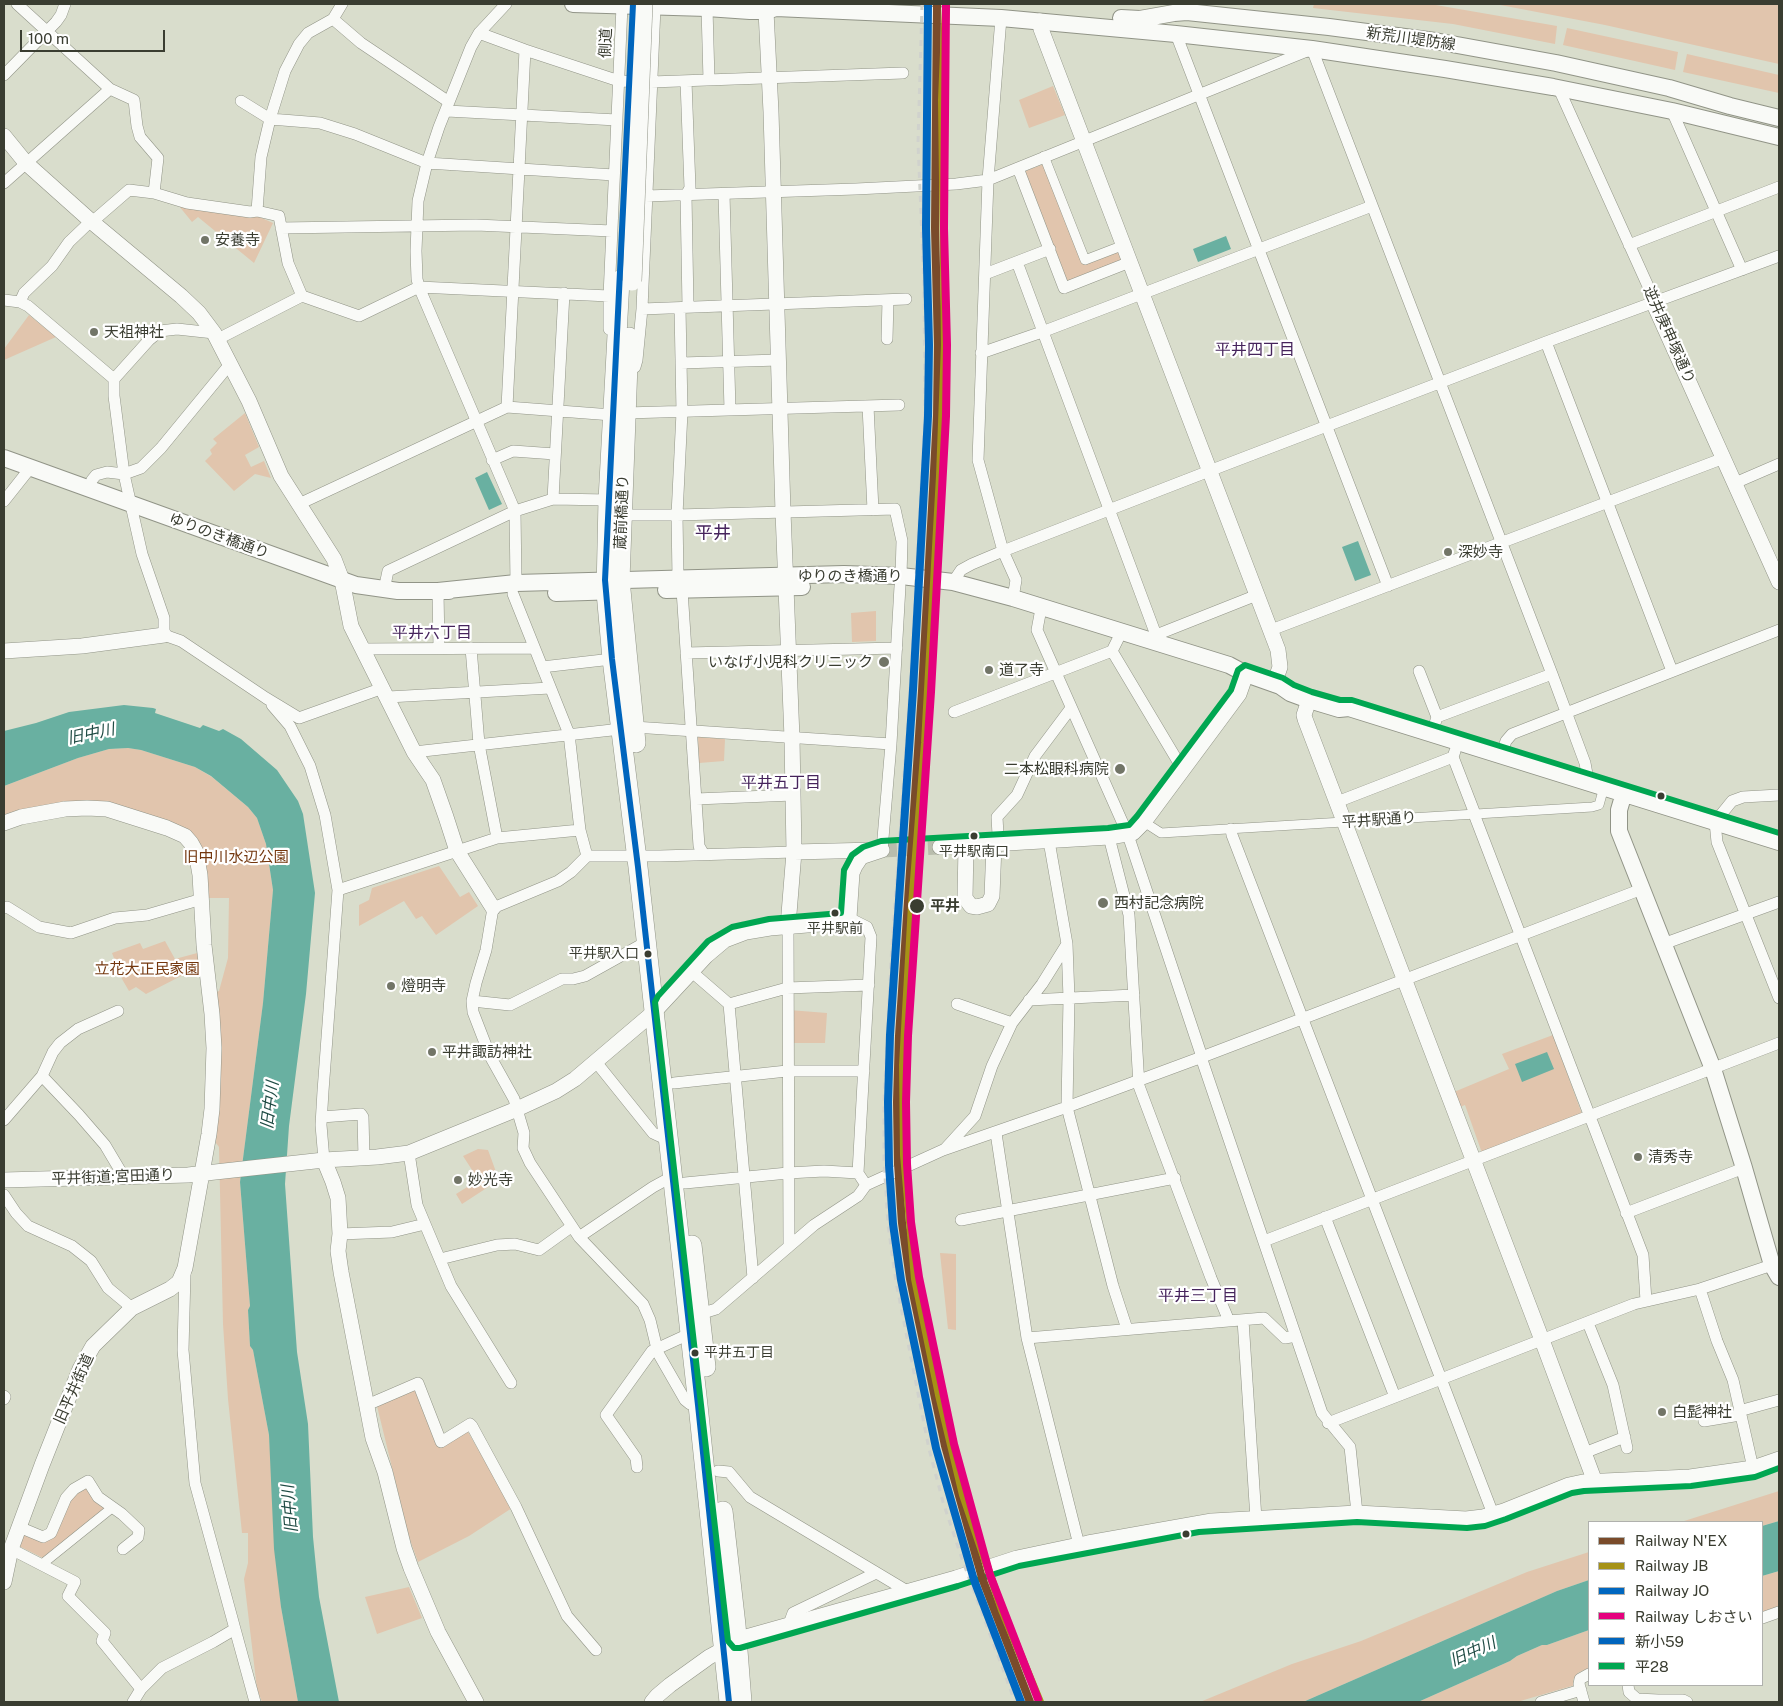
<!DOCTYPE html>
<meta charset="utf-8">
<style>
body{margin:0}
#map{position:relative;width:1783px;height:1706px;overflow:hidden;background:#d9ddcc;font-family:"Public Sans","Noto Sans JP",sans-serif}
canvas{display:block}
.frame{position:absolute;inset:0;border:5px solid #3a3d31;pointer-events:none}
.legend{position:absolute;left:1588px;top:1521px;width:175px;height:165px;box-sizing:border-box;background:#fff;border:1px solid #b0b1ad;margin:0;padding:6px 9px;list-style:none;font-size:15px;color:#3a3d31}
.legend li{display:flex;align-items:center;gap:10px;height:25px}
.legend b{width:25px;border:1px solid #b0b1ad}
.scale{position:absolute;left:20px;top:30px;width:145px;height:22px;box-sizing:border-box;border:2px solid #3a3d31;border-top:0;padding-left:6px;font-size:15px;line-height:18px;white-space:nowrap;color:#3a3d31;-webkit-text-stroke:4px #fff;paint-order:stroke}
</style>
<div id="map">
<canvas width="1783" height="1706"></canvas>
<div class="frame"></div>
<ul class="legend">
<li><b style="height:6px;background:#7a4b2a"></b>Railway N'EX</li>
<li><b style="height:6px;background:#a69216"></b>Railway JB</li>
<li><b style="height:6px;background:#0067c0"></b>Railway JO</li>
<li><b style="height:6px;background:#e5007d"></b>Railway しおさい</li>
<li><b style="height:6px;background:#0065bd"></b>新小59</li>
<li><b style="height:6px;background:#00a651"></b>平28</li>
</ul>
<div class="scale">100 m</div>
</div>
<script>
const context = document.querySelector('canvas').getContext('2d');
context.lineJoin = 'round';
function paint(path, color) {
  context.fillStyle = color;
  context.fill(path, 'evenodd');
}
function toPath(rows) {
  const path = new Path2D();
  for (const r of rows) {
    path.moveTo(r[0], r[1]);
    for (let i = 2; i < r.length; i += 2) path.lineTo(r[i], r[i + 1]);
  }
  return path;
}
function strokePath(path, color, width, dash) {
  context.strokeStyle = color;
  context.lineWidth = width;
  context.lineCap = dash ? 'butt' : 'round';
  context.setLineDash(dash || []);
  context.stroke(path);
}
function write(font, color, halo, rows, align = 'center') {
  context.font = font + ' "Public Sans","Noto Sans JP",sans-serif';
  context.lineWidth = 4.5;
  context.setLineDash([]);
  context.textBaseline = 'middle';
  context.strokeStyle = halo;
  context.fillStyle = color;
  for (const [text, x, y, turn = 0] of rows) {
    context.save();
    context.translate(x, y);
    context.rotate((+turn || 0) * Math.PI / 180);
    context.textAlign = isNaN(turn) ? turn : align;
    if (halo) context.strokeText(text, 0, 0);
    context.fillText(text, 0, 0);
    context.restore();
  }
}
paint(toPath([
 [1314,4,1430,4,1557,26,1555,44,1453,24,1313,8],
 [1495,4,1779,4,1779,64,1605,25],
 [1567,28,1678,52,1675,70,1563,45],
 [1687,54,1779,75,1779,93,1683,72],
 [1053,86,1065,115,1029,128,1019,100],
 [1044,164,1084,264,1119,251,1124,260,1066,282,1025,171],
 [179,206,255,215,273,223,254,263,198,217,192,222],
 [29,315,56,337,4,360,4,349],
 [245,413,259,447,245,455,251,467,264,461,271,478,255,474,234,491,205,461,212,454,210,450,217,443,213,439],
 [876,611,876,641,852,642,851,613],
 [698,737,725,739,724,761,699,763],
 [128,748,141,750,195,767,212,777,248,807,257,818,266,844,273,890,263,1003,240,1182,250,1306,248,1310,250,1346,253,1350,269,1435,281,1607,298,1702,262,1702,257,1689,244,1579,248,1563,248,1533,242,1533,228,1399,223,1324,219,1147,216,1143,218,1097,214,993,219,991,228,958,229,898,207,898,202,851,117,806,4,818,4,786,78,758,109,749],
 [439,866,460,897,469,892,478,906,436,935,422,916,416,919,404,901,359,926,359,905,369,900,372,888],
 [165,941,175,959,201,952,202,966,192,968,187,971,187,973,146,994,136,987,129,991,122,979,112,953,140,943,143,949],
 [789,1010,827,1013,825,1043,789,1043],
 [1553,1035,1582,1114,1482,1153,1465,1105,1460,1107,1454,1092,1509,1069,1502,1054],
 [478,1149,488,1150,499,1180,462,1204,456,1194,472,1184,470,1180,476,1176,463,1156],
 [940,1253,956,1254,956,1330,948,1329],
 [412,1390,417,1391,437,1443,464,1432,468,1432,512,1508,469,1536,418,1562,409,1537,377,1406],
 [87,1485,105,1508,45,1559,19,1546,24,1534,42,1542,74,1493],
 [1779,1491,1779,1521,1762,1526,1762,1522,1681,1522],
 [1589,1552,1589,1580,1557,1591,1303,1702,1200,1702,1292,1664,1361,1641,1527,1572],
 [1779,1571,1779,1606,1762,1612,1762,1576],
 [409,1587,422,1618,377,1634,365,1597],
 [1589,1630,1589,1668,1578,1673,1573,1680,1575,1685,1517,1702,1418,1702,1510,1661,1517,1656,1542,1645,1547,1645]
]), '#e1c5ad');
paint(toPath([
 [1226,236,1231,249,1198,262,1193,249],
 [487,472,502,504,489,510,475,478],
 [1358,541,1371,575,1355,581,1342,547],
 [124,705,153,708,156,709,155,713,200,728,203,725,219,731,223,729,241,739,277,770,298,801,303,814,315,893,306,994,289,1126,285,1184,297,1352,308,1424,313,1537,319,1597,339,1702,298,1702,281,1607,274,1549,269,1435,253,1350,250,1346,248,1310,250,1306,240,1182,263,1003,273,890,266,844,257,818,248,807,211,776,195,767,141,750,128,748,109,749,78,758,4,786,4,731,36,723,69,712],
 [1547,1052,1554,1069,1522,1082,1515,1064],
 [1779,1521,1779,1571,1762,1576,1762,1526],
 [1589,1580,1589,1630,1547,1645,1542,1645,1517,1656,1510,1661,1418,1702,1303,1702,1557,1591]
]), '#69b0a1');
strokePath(toPath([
 [882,850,940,847]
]), '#b9bdad', 15, [15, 8]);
const pedestrian = toPath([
 [1044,156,1085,260,1124,245],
 [1144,822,1161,833,1592,807,1599,805,1604,787],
 [41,1565,113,1507]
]);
const minor = toPath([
 [342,4,333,19,361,43,449,102],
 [506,4,479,33,471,47,439,127,427,163,418,201,416,251,417,279,419,287,515,511,516,583],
 [707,8,709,80],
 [1001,18,988,180,978,460,1003,551,1016,580,1013,598],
 [479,33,525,50,619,81,651,82,903,73],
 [1176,34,1388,586],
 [4,75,56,22,61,15,65,4],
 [686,81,690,188,686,195,688,307],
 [110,89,134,100,137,126,140,137,158,158,154,193],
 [1559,89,1652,295,1653,302],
 [241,101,270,119,320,123,355,134,427,163,614,175],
 [447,111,617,120],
 [1672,111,1742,270],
 [1018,168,1064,288,1130,262],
 [4,183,110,89,17,4],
 [724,194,730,410],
 [646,196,856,189,956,184,988,180,1312,49,1552,674,1585,763,1587,774,1585,782],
 [92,222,129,190,154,193,187,203,250,212,257,211],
 [281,228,476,225,612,231],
 [1629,245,1779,187],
 [1017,262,1156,635,1155,642],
 [985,274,1050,249],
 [302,296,288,263,279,216,257,211,261,157,270,119,285,71,299,44,308,33,333,19],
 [4,300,20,302,28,306,114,379],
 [20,302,24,293,52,266,69,242,91,221],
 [642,309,906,299],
 [609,329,609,296,622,6],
 [214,333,177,329,160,331,149,340,114,379,114,396,124,474,142,554,164,618,164,635,181,641,266,698,299,718,383,688],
 [218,339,302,296,359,316,419,287,609,296],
 [887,339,888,300],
 [1546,342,1672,671],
 [981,353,1042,332,1372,206],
 [681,363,779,360],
 [635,367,637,360,642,309,655,7],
 [868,406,873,510],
 [507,407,525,50],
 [626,413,899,405],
 [492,460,513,451,555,454],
 [1735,483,1779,464],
 [88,489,92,480,96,475,107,472,124,474,141,468,161,448,230,364],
 [553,499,564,293],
 [4,501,31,467],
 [299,504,507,407,612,415],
 [622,515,677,515,895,509,902,541,901,576],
 [678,578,677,515,682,412,680,308],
 [953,582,961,570,972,564,1003,551,1217,468,1546,342,1779,256],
 [384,590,388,571,515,511,553,499,608,500],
 [682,590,699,846,703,853],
 [438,591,439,648],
 [513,594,569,734,580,830,587,856],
 [1040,614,1037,630,1128,835,1202,1057],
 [1271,630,1724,458],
 [1156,635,1257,595],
 [1118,639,1112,651,1183,770],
 [471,648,479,744,497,838],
 [362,649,534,648],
 [686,653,897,648],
 [542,667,612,659],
 [1419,671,1437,717],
 [388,697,550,688],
 [272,705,290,726,310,766,325,815,338,890,323,1091,321,1125,324,1160],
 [954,712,1112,651],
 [634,727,891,744],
 [1432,733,1437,717,1552,674],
 [1455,751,1453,757,1475,814],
 [414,752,621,729],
 [1501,755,1506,741,1512,734,1779,630],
 [1779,795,1743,797,1732,801,1715,822,1717,842,1779,998],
 [696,799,793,795],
 [1337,802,1453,757],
 [1474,814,1643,1255,1646,1301],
 [1231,829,1232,835,1493,1514],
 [1109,837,1129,915,1139,1086,1211,1278,1229,1321],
 [994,845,998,835,997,817,1017,795,1035,756,1071,708],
 [882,850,891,744,900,586],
 [338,890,497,838,580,830],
 [4,908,7,907,39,927,71,933,115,918,147,915,202,899],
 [849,918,867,927,871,937,858,1173,866,1185],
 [788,926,789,1245],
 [1067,944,1069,998,1067,1107,1113,1286,1127,1329],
 [1663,944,1779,902],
 [692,972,729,1004,753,1278],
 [1029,1000,1134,995],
 [472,1001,510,1005,562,979,573,979,585,976,646,942],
 [729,1004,787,988,869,985],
 [957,1004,1012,1023],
 [1201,1057,1322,1413,1350,1447,1357,1513],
 [596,1062,653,1133,668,1140],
 [42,1076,79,1115,105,1145,124,1177],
 [674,1083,787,1071,864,1071],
 [322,1117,361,1114,363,1117,364,1158],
 [4,1120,42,1076,53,1052,60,1043,78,1029,118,1011],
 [996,1133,1027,1338],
 [945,1149,975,1116,992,1066,1012,1023,1042,984,1067,944,1049,841],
 [409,1153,417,1205,451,1286,511,1383],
 [685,1183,788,1173,824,1171,858,1173],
 [4,1195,16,1213,28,1226,72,1246,91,1261,108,1288,132,1308],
 [1626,1213,1744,1168],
 [1325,1217,1395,1397],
 [961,1220,1175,1178],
 [340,1234,392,1232,425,1224],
 [579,1237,653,1187,664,1181,672,1179],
 [1264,1241,1779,1043],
 [440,1259,497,1245,515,1244,539,1250,571,1227],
 [185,1273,183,1350,195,1483,255,1702],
 [1700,1289,1717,1341,1733,1380,1753,1468],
 [700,1314,716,1309,814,1225,858,1196,866,1185,943,1150,1067,1107,1202,1057,1642,889],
 [1243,1320,1256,1519],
 [1588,1323,1613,1385,1627,1448],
 [4,1396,5,1397,4,1399],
 [367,1405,418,1383,441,1442,470,1424,472,1426,516,1507,567,1616,596,1650],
 [698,1405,690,1404,685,1400,658,1353,650,1320,643,1304,579,1237,530,1163,523,1148,524,1133,514,1099,490,1056,473,1012,472,1001,476,983,486,950,493,908,558,881,571,872,587,856,660,856,794,852],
 [1739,1411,1779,1400],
 [1704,1421,1740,1415],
 [1328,1423,1634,1304,1700,1289,1772,1265],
 [1584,1453,1625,1437],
 [637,1467,636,1458,606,1415,652,1351,689,1334],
 [718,1471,729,1472,750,1497,907,1591],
 [19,1527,43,1537,51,1533,66,1498,74,1489,88,1481,98,1497,122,1514,139,1530,138,1537,123,1549],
 [1079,1545,1027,1338,1264,1318,1285,1338,1296,1336],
 [11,1549,75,1582,68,1596,105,1633,102,1641,141,1689],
 [1762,1618,1779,1612],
 [789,1624,793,1613,876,1573],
 [1628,1685,1629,1692,1637,1699,1658,1700,1659,1702],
 [1658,1700,1683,1700,1687,1702],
 [133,1702,141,1689,162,1668,213,1642,235,1629],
 [1541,1702,1581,1690],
 [1584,1702,1579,1684,1580,1679,1589,1674]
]);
const tertiary = toPath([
 [766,11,771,112,783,512,792,738,794,852,788,926],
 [1040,21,1041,29,1278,650,1280,667,1274,684],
 [4,136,26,163,92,222,181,296,199,313,214,333,249,401,281,476,334,559,342,580,351,626,414,752,433,780,446,817,457,851,493,908],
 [1653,302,1779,582],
 [4,651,82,646,164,635],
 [1309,700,1304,715,1305,719,1542,1340,1595,1482],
 [4,823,21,817,65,809,87,808,107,809,167,828,185,836,191,843,196,852,200,875,204,945,212,1014,214,1048,212,1109,209,1134,185,1268,179,1282,170,1289,132,1308,93,1346,80,1369,42,1465,11,1549,4,1582],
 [966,846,965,898,971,906,977,907,988,904,992,896,994,845],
 [940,847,1109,837,1133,833,1144,822,1239,694,1246,674],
 [794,852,875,850],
 [324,1160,333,1182,338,1198,340,1234,338,1251,341,1272,373,1438,385,1472,404,1548,411,1568,438,1632,476,1702],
 [4,1180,188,1175,324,1160,377,1157,409,1153,517,1109,556,1091,575,1079,654,1012,706,956,725,940,746,932,770,928,844,922,849,918,852,873,855,866,861,857,882,850],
 [652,1702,657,1696,670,1685,709,1657,746,1637,956,1578,1017,1558,1088,1543,1212,1521,1357,1513,1466,1519,1483,1517,1504,1511,1569,1485,1583,1482,1690,1477,1753,1468,1779,1459]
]);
const secondary = toPath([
 [573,4,707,8,750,11,766,11,776,8,1001,18,1176,34,1312,49,1445,69,1553,87,1672,111,1779,137],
 [1121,18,1140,19,1174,13,1187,12,1329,27,1435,41,1556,63,1669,88,1730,106,1779,118],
 [4,458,356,585,398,591,449,591],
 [666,590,802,587],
 [438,591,516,583,844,574,901,576,953,582,1013,598,1229,665,1246,674,1280,686,1290,693,1309,700,1339,709,1349,708,1779,842],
 [556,593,619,591],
 [1624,793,1619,810,1619,831,1713,1069,1744,1168,1772,1265,1779,1277]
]);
const primary = toPath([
 [620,280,608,500,606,592,612,659,638,867,698,1405,729,1702],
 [629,337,620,580,636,743],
 [692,1245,706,1367],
 [723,1511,736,1625,742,1702]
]);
strokePath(pedestrian, '#919487', 10);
strokePath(minor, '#919487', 12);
strokePath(tertiary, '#919487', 16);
strokePath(secondary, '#919487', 18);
strokePath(primary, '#919487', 20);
strokePath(pedestrian, '#f9faf7', 9);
strokePath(minor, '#f9faf7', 11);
strokePath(tertiary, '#f9faf7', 15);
strokePath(secondary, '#f9faf7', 16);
strokePath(primary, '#f9faf7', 19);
strokePath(toPath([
 [922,4,918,143,924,285,925,415,910,690,891,960,884,1101,884,1160,888,1225,896,1282,929,1449,943,1502,962,1559,1015,1702]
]), '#d0d2cd', 3, [6, 6]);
const primaryBridge = toPath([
 [632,281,643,4]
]);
strokePath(primaryBridge, '#919487', 20, []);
strokePath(primaryBridge, '#f9faf7', 19);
strokePath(toPath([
 [633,4,605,580,612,659,638,867,698,1405,729,1702]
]), '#0065bd', 6);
strokePath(toPath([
 [1779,833,1352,700,1340,700,1312,692,1294,685,1283,678,1245,665,1238,670,1231,690,1137,816,1129,825,1108,828,881,841,863,847,852,855,844,870,841,913,769,919,732,927,708,941,658,996,655,1002,728,1641,734,1648,740,1648,958,1586,1019,1566,1199,1532,1357,1522,1467,1528,1485,1526,1506,1519,1572,1493,1584,1491,1691,1486,1755,1477,1779,1468]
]), '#00a651', 6);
strokePath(toPath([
 [937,4,935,228,938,345,937,416,922,691,899,1036,897,1102,898,1164,902,1223,910,1279,945,1446,982,1578,1030,1702]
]), '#7a4b2a', 8);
strokePath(toPath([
 [946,4,942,100,945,345,940,476,925,743,912,905,903,1065,904,1155,915,1279,939,1395,963,1495,1002,1610,1040,1702]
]), '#a69216', 8);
strokePath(toPath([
 [928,4,926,228,929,345,928,416,913,690,890,1035,888,1102,889,1165,893,1224,901,1280,936,1448,974,1580,1021,1702]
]), '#0067c0', 8);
strokePath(toPath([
 [946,4,944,228,947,345,946,416,931,692,908,1036,906,1102,907,1164,911,1222,919,1277,954,1444,990,1575,1038,1699]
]), '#e5007d', 8);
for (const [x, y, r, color] of [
 [205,240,5,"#727567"],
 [94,332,5,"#727567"],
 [1448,552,5,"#727567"],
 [884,662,6,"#727567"],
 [989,670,5,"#727567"],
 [1120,769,6,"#727567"],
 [1661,796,4.5,"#3a3d31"],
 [974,836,4.5,"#3a3d31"],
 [1103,903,6,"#727567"],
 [917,906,8,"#3a3d31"],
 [835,913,4.5,"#3a3d31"],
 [648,954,4.5,"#3a3d31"],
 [391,986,5,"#727567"],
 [432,1052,5,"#727567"],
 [1638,1157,5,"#727567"],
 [458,1180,5,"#727567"],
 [695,1353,4.5,"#3a3d31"],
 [1662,1412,5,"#727567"],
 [1186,1534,4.5,"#3a3d31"]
]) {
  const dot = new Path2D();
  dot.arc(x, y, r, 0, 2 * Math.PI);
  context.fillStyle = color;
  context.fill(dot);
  strokePath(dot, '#fff', 2);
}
write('14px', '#3a3d31', '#fff', [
 ["平井駅南口",974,852],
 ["平井駅前",835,929],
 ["平井駅入口",639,954,"right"],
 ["平井五丁目",704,1353,"left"]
]);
write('15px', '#3a3d31', '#fff', [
 ["新荒川堤防線",1411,39,8],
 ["側道",606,43,-87],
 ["逆井庚申塚通り",1669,335,66],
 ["蔵前橋通り",622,512,-88],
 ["ゆりのき橋通り",219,536,20],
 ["ゆりのき橋通り",850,576],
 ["平井駅通り",1379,820,-4],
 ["平井街道;宮田通り",113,1177,-2],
 ["旧平井街道",74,1389,-66]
]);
write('15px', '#3a3d31', '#fff', [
 ["安養寺",215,240],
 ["天祖神社",104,332],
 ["深妙寺",1458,552],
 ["いなげ小児科クリニック",873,662,"right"],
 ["道了寺",999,670],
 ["二本松眼科病院",1109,769,"right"],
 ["西村記念病院",1114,903],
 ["燈明寺",401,986],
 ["平井諏訪神社",442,1052],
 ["清秀寺",1648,1157],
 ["妙光寺",468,1180],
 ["白髭神社",1672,1412]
], 'left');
write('15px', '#74370e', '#fff', [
 ["旧中川水辺公園",236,857],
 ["立花大正民家園",147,969]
]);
write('bold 15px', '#3a3d31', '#fff', [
 ["平井",930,906]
], 'left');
write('16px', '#46245c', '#fff', [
 ["平井四丁目",1255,350],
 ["平井六丁目",432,633],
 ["平井五丁目",781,783],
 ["平井三丁目",1198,1296]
]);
write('italic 16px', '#1f4b44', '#fff', [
 ["旧中川",91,734,-12],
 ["旧中川",270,1105,-83],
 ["旧中川",290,1509,-95],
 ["旧中川",1473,1652,-24]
]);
write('18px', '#46245c', '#fff', [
 ["平井",713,533]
]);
</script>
